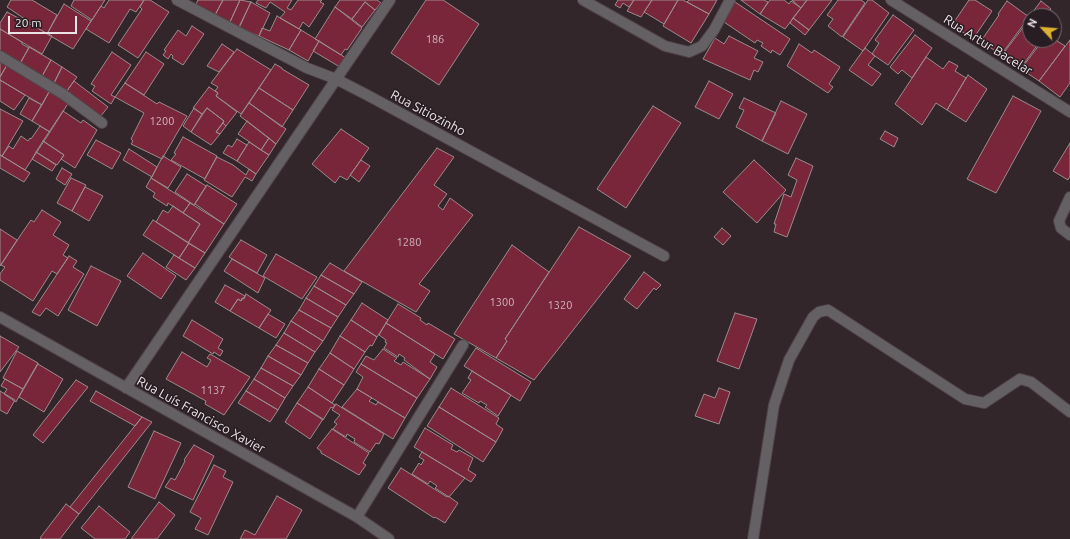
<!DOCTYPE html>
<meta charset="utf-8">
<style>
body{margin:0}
#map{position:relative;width:1070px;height:539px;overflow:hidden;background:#32262b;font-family:Ubuntu,sans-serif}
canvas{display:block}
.north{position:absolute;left:1022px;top:8px;width:40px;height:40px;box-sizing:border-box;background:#281d22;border:1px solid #766c70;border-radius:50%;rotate:296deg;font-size:11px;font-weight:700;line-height:16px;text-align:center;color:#ebe3e6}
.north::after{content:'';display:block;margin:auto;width:14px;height:18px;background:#deb133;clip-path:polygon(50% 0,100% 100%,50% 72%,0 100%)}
.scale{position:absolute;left:8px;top:16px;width:69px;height:18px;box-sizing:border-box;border:2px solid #ebe3e6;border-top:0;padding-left:5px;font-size:12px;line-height:14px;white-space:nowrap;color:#ebe3e6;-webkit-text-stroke:3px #281d22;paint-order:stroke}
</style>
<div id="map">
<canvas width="1070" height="539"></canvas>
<div class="north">N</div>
<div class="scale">20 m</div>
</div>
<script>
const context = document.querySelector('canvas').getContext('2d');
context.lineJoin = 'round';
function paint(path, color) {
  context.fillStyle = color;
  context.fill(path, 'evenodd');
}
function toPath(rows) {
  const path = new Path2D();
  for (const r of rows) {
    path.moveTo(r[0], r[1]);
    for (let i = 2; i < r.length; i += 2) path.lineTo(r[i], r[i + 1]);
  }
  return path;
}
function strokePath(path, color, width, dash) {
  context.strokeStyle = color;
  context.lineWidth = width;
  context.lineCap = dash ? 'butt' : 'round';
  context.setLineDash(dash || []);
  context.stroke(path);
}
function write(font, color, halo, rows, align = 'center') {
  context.font = font + ' Ubuntu,sans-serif';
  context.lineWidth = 3;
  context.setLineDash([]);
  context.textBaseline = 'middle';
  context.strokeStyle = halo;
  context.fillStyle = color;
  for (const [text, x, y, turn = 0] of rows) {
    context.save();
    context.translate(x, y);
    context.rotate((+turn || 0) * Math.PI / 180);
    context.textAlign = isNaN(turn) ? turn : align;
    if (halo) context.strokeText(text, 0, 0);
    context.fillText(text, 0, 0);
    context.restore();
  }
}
const building = toPath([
 [11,0,32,0,57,15,47,34,7,7,11,0],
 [74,0,105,0,92,20,71,6,74,0],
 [109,0,144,0,136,12,130,9,109,43,86,29,101,6,104,8,109,0],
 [144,0,150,0,169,12,138,58,118,45,142,9,140,7,144,0],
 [198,0,223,0,215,15,196,4,198,0],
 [223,0,240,0,230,22,215,15,223,0],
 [240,0,251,2,239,27,230,22,240,0],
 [258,0,292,0,287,8,291,10,298,0,322,0,320,2,324,4,309,27,303,22,299,29,280,18,285,12,270,2,266,8,256,3,258,0],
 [340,0,377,0,381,3,375,10,365,2,352,19,335,7,340,0],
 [426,0,443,0,479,24,439,85,391,53,426,0],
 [618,0,634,0,629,7,623,3,620,8,615,5,618,0],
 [634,0,652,0,641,17,627,11,634,0],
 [652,0,678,0,664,24,644,12,652,0],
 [678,0,683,0,709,14,691,43,663,26,678,0],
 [689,0,717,0,709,14,687,2,689,0],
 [741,0,764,0,768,2,760,14,741,0],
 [770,0,784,0,789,4,791,1,801,8,785,29,760,14,770,0],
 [792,0,807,0,801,8,792,0],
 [807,0,832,0,809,30,793,18,807,0],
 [838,0,861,0,865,3,842,37,828,26,833,19,827,15,838,0],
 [868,0,872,0,889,13,863,51,843,37,868,0],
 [969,0,975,0,992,11,973,39,952,25,969,0],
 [1007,1,1029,17,1001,55,981,41,999,15,998,14,1007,1],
 [1041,1,1051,9,1046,16,1030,16,1030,28,1024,24,1041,1],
 [251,2,270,13,259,36,239,28,251,2],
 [365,2,375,10,362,27,352,19,365,2],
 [735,2,790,39,780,55,772,50,771,53,761,46,763,43,757,40,755,43,724,22,735,2],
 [64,4,91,21,73,49,47,34,64,4],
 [335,7,362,28,347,50,345,49,341,55,315,39,335,7],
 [7,12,52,36,42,54,0,29,0,23,7,12],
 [893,15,914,30,888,65,872,54,879,43,875,40,893,15],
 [277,16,301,30,289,50,259,36,262,28,270,31,277,16],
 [793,18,809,30,805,35,790,23,793,18],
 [1025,25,1030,28,1030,40,1041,40,1020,69,1002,55,1025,25],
 [192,26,204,34,183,65,172,58,173,56,171,54,168,59,163,55,166,51,164,50,178,30,186,36,192,26],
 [0,29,22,42,22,44,29,48,20,63,0,52,0,29],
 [301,30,319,41,308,61,289,50,301,30],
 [915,35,932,48,912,78,902,70,898,74,890,67,915,35],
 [729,36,758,51,754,58,763,62,758,72,754,70,750,80,703,59,715,38,724,44,729,36],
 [1054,39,1065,46,1039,81,1021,69,1043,40,1054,39],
 [1070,40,1070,83,1060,97,1039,81,1070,40],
 [319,41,346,58,340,67,313,51,319,41],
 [222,44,234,52,219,72,207,66,222,44],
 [799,44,812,53,814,50,840,67,829,84,833,87,828,93,787,66,799,44],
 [29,47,51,60,41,78,19,66,29,47],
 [865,48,875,56,868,65,881,74,872,86,849,70,865,48],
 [237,49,271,70,241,114,216,96,218,93,215,91,218,87,211,83,237,49],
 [112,52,131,65,111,95,115,97,111,104,92,91,95,86,91,84,112,52],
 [146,52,164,64,144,95,125,83,146,52],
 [926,57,943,69,949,61,958,66,955,71,966,78,947,110,936,103,922,125,895,104,926,57],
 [51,60,62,67,53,85,41,78,51,60],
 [0,62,7,65,0,77,0,62],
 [275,64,282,68,282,69,309,85,293,110,259,88,275,64],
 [7,65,49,92,42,105,0,80,0,77,7,65],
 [62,67,77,77,66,92,53,85,62,67],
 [968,75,987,89,966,122,947,110,968,75],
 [0,80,25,95,14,110,0,101,0,80],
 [74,81,108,107,100,117,66,92,74,81],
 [709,81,733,94,719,119,695,107,709,81],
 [125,83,157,104,159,102,187,116,162,159,131,144,133,141,131,139,144,113,115,97,125,83],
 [209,87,218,93,216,96,237,112,226,126,223,123,224,121,207,108,202,114,193,108,209,87],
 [259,88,293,110,282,127,249,103,259,88],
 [49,92,69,102,50,132,32,121,49,92],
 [1013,96,1041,111,996,193,967,179,1013,96],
 [29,98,42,105,32,121,20,114,29,98],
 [744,98,776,113,762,141,736,127,744,110,739,108,744,98],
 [781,101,807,114,788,154,762,141,781,101],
 [249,103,286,129,276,144,240,116,249,103],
 [653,106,681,123,626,208,597,189,653,106],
 [194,108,202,114,191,132,183,126,194,108],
 [207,108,224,121,216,132,220,134,211,145,191,132,207,108],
 [0,109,23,121,2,156,0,155,0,109],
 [63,111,81,123,83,120,97,130,75,168,61,159,64,155,43,141,63,111],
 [247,121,269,138,261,150,238,134,247,121],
 [223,123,226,126,220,134,216,132,223,123],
 [40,126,50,132,25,170,2,156,9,146,13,149,21,136,28,141,30,138,31,139,40,126],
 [341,129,369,148,347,180,340,176,335,183,312,164,341,129],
 [885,131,898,138,894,147,880,139,885,131],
 [183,137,217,156,205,179,171,160,176,154,174,153,183,137],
 [269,138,276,144,269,155,261,150,269,138],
 [237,139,247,145,237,161,223,153,228,145,232,147,237,139],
 [96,140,121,153,112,169,87,155,96,140],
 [43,141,64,155,57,165,36,152,43,141],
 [249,142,269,155,256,174,237,161,249,142],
 [1070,143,1070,176,1068,180,1053,171,1070,143],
 [437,148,454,157,434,185,447,194,438,206,443,210,450,198,473,215,419,284,430,291,416,312,344,271,437,148],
 [129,149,157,167,152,177,123,160,129,149],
 [36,152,56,165,52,171,32,159,36,152],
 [0,155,30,173,24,182,0,168,0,155],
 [163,156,181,167,168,188,151,178,163,156],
 [217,157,233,165,246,175,249,169,256,174,252,181,245,177,232,197,204,180,217,157],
 [796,158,813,166,787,237,774,232,776,224,774,224,784,194,791,197,797,180,788,175,796,158],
 [361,160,370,166,359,182,350,175,361,160],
 [754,160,786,190,757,223,723,192,754,160],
 [62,168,72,174,65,185,56,179,62,168],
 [187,174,206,186,194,205,175,192,187,174],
 [71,178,86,185,72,211,57,203,71,178],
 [151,178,190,203,183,213,168,203,167,206,153,197,155,193,146,187,151,178],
 [207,185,237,204,224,224,195,204,207,185],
 [85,187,103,196,89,221,72,211,85,187],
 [190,203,224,224,205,253,188,243,200,224,183,213,190,203],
 [173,206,200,224,188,243,156,222,163,210,168,213,173,206],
 [42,210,61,222,53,235,69,245,63,255,68,258,57,274,52,271,33,301,0,280,0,274,5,267,1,265,22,233,31,220,34,222,42,210],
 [153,220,189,243,179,258,143,235,153,220],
 [579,227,631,256,534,380,496,358,507,341,505,339,579,227],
 [722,228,731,236,723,245,714,237,722,228],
 [0,229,17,240,0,266,0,229],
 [241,240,267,255,257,273,229,257,241,240],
 [189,243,205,253,195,268,179,258,189,243],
 [512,245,549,272,505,339,507,341,496,358,454,334,512,245],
 [143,253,176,276,161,299,127,276,143,253],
 [276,254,317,277,302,299,263,276,276,254],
 [174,255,195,268,186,280,166,267,174,255],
 [69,256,77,261,73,267,84,274,58,316,46,308,40,316,32,312,69,256],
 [232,259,265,278,258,293,224,271,232,259],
 [330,263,362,282,354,294,321,275,330,263],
 [91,266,121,281,97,326,68,310,91,266],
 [644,272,661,285,656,290,654,288,637,309,624,299,644,272],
 [321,275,354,294,346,305,314,286,321,275],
 [225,285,245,296,241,301,238,299,230,311,215,302,225,285],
 [314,286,346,305,338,317,306,298,314,286],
 [246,294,271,310,259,328,230,311,238,299,241,301,242,298,244,299,246,294],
 [306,298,338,317,331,328,299,310,306,298],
 [362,303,388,320,377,337,351,320,362,303],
 [398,304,421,318,420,320,427,325,428,323,455,339,443,359,386,323,398,304],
 [299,310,331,328,323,341,291,321,299,310],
 [735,313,757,319,739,369,717,361,735,313],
 [268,314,285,324,276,338,259,328,268,314],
 [192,320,223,339,218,348,223,351,220,356,214,352,213,354,183,336,192,320],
 [351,320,377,337,372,346,370,345,365,352,340,336,351,320],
 [291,321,323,341,315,352,284,333,291,321],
 [386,323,435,354,430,362,437,367,430,379,404,360,405,358,399,354,398,357,384,348,387,343,385,342,386,340,379,335,386,323],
 [284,333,315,352,308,363,276,345,284,333],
 [0,336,19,347,0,372,0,336],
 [340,336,365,352,354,369,330,353,340,336],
 [276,345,308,363,301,375,268,356,276,345],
 [476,348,531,382,520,401,464,366,476,348],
 [383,349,397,358,394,361,401,365,403,362,430,379,417,398,361,364,366,356,374,360,383,349],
 [17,351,38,363,23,389,3,378,17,351],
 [182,352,207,367,211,360,207,358,210,354,250,377,224,415,205,404,206,401,166,379,182,352],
 [330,353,354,369,344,385,319,369,330,353],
 [268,356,301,375,293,386,261,368,268,356],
 [38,364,63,379,44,412,19,397,38,364],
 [361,364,417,398,405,418,357,389,363,377,356,372,361,364],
 [261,368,293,386,285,398,254,379,261,368],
 [319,369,344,385,332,403,308,387,319,369],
 [472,371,511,395,498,416,485,407,487,405,480,401,479,403,462,393,471,380,468,378,472,371],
 [5,379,23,389,16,402,4,394,7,389,1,386,5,379],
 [254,379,285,398,278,410,246,391,254,379],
 [76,380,88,387,43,443,33,435,76,380],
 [308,387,335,405,333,408,331,407,323,420,297,403,308,387],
 [451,388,499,418,496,424,503,429,496,442,439,407,451,388],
 [719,388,730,392,719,424,695,416,704,394,715,398,719,388],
 [357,389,372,398,369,401,376,405,378,402,405,418,393,439,342,407,357,389],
 [0,391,15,400,7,414,0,410,0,391],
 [96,391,142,417,135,426,90,401,96,391],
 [246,391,278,410,270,422,238,403,246,391],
 [297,403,323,419,310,439,285,422,297,403],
 [336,404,384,434,379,444,376,443,370,452,354,442,355,439,347,434,346,437,333,429,337,424,334,422,340,415,332,410,336,404],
 [439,407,496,442,483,462,427,426,439,407],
 [142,417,152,422,79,514,70,507,142,417],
 [425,428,453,445,451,449,457,452,459,450,473,458,468,470,476,475,471,482,414,447,425,428],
 [332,429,369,453,363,463,366,465,359,475,321,453,321,451,317,448,332,429],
 [154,431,181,443,155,499,128,487,154,431],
 [194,445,214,456,193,500,165,487,171,478,175,480,185,461,184,460,194,445],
 [422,452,465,478,449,497,435,488,437,486,430,481,428,484,412,474,419,463,421,465,424,460,419,457,422,452],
 [214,465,226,471,223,477,233,482,208,535,195,529,201,518,190,512,214,465],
 [401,468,447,497,448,496,458,503,445,523,435,517,434,518,388,488,401,468],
 [277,496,302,510,286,539,240,539,245,530,255,535,277,496],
 [159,502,175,515,157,539,131,539,159,502],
 [66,504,79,514,60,539,41,539,40,538,66,504],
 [99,506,130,532,125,539,95,539,81,528,99,506]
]);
paint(building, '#79263a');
strokePath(building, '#9b8b8d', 1);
const lane = toPath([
 [0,56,63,94,102,123],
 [357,517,463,345]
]);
const street = toPath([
 [177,0,307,68,336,79,369,96,664,256],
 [583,0,665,46,689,52,702,46,714,30,730,0],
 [891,0,1070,112],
 [1070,197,1059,221,1061,228,1070,235],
 [0,317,357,517,389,539],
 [126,388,390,0],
 [753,539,774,405,789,360,813,317,819,312,828,310,965,399,984,403,1020,379,1031,382,1070,412]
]);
strokePath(lane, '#504449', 12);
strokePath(street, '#504449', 12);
strokePath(lane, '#656064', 10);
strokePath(street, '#656064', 10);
write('11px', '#ceb4bb', null, [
 ["186",435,39],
 ["1200",162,121],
 ["1280",409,242],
 ["1300",502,302],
 ["1320",560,305],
 ["1137",213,390]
]);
write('13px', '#ebe3e6', '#281d22', [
 ["Rua Artur Bacelar",988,45,32],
 ["Rua Sitiozinho",428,113,28],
 ["Rua Luís Francisco Xavier",201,415,29]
]);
</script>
